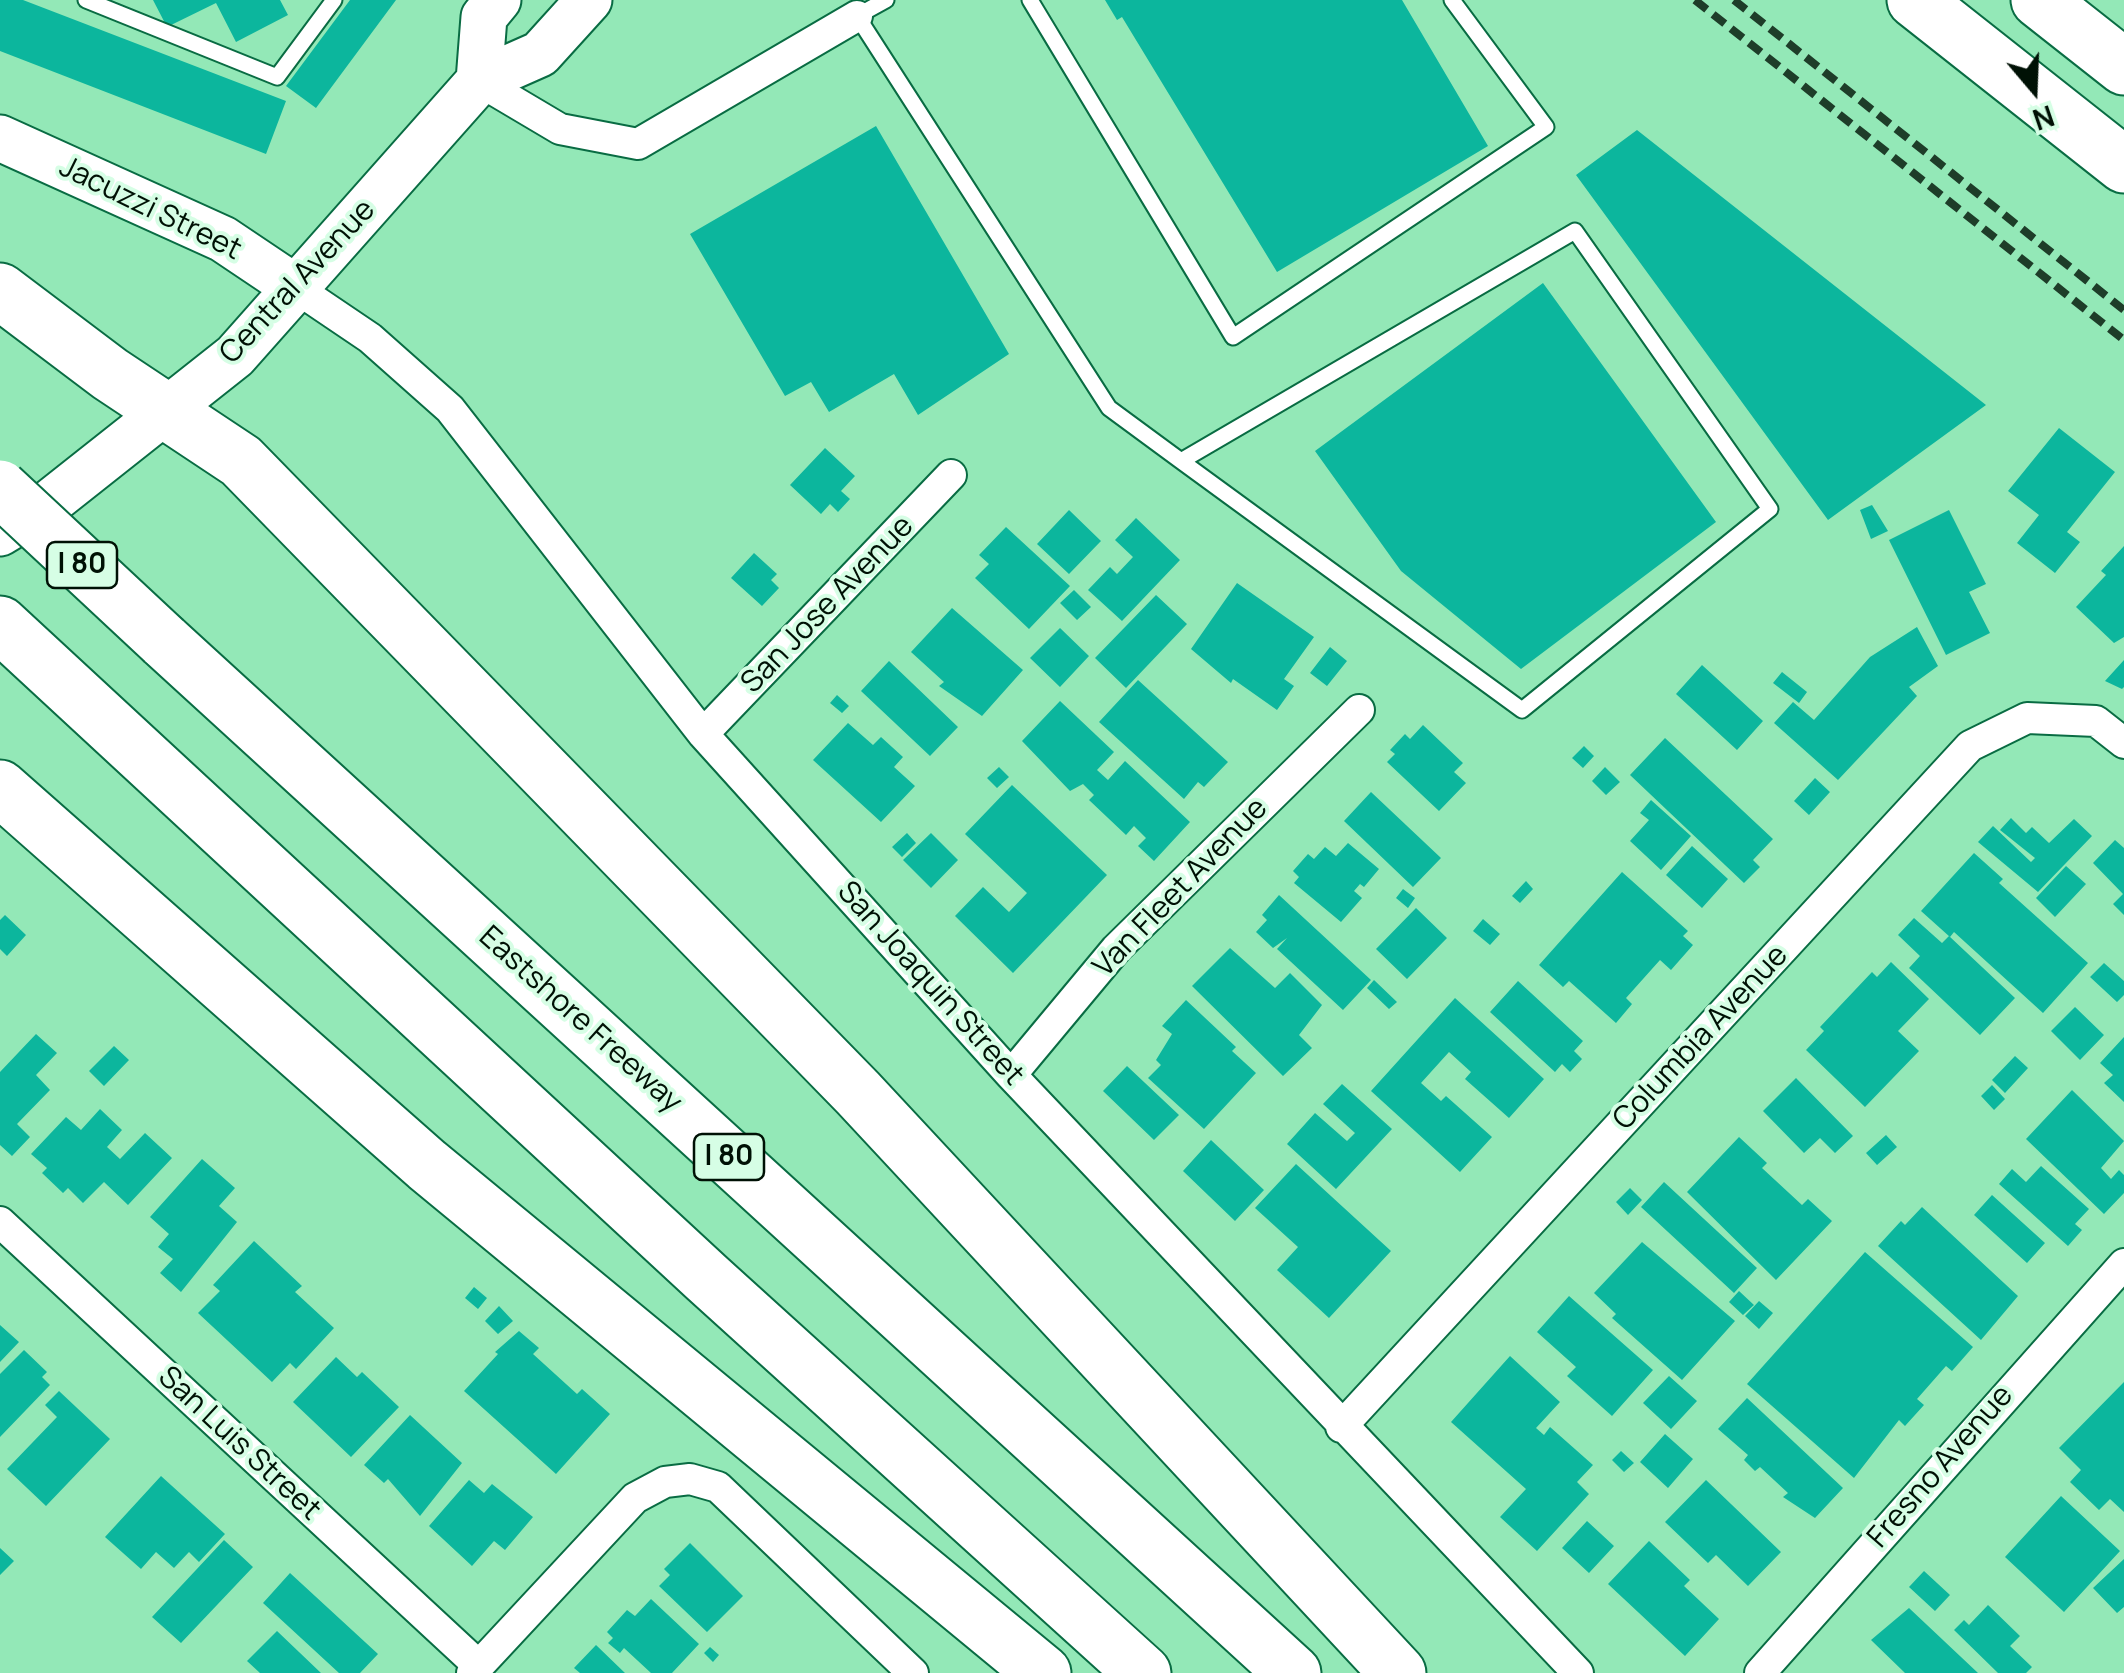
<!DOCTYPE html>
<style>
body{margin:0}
#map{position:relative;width:2124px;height:1673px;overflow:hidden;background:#93e8b7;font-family:Manrope,sans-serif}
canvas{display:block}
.north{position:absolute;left:1984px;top:40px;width:100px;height:100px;-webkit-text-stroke:8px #d6fee5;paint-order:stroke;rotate:161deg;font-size:28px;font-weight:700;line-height:40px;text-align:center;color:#001105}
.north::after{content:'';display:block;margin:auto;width:35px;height:45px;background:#001105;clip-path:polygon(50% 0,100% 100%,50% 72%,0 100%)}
</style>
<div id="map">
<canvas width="2124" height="1673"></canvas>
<div class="north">N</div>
</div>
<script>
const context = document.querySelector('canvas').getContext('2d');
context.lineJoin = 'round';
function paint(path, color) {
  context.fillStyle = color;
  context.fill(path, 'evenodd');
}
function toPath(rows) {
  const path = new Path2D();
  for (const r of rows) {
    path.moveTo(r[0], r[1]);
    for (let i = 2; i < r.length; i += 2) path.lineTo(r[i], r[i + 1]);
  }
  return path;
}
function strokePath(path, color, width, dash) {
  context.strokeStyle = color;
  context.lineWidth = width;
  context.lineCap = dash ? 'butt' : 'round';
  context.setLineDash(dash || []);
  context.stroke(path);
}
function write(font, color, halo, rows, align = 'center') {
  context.font = font + ' Manrope,sans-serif';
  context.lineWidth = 8;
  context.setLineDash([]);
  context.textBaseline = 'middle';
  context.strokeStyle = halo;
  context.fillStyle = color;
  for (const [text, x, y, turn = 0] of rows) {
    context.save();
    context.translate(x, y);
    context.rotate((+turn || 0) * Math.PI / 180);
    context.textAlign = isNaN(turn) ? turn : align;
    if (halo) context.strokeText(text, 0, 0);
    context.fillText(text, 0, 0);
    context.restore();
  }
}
paint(toPath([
 [0,0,23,0,286,101,266,154,0,51],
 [153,0,280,0,288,15,236,42,216,3,167,27],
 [350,0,396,0,316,108,286,86],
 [1105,0,1402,0,1488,146,1277,272,1122,17,1117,20],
 [876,126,1009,354,918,415,894,374,829,412,811,382,785,396,690,234],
 [1637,130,1986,405,1828,520,1576,175],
 [1543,283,1716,522,1521,669,1401,571,1315,451],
 [2059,428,2115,472,2067,532,2080,542,2055,573,2017,543,2039,515,2008,491],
 [825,448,855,476,841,491,850,499,838,512,830,504,821,514,790,485],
 [1872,505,1888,531,1871,539,1860,510],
 [1069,510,1101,541,1069,574,1037,544],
 [1949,510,1986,584,1969,592,1990,633,1946,655,1889,540],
 [1136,518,1180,560,1122,621,1088,590,1110,567,1117,574,1133,557,1115,540],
 [1006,527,1070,586,1029,629,975,578,989,564,979,555],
 [2124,546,2124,637,2114,643,2076,607,2106,575,2101,571],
 [754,553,777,574,771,580,779,588,762,606,731,578],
 [1237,583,1314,637,1284,679,1294,686,1277,710,1233,679,1231,683,1191,649],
 [1074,590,1091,607,1077,620,1060,603],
 [1156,595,1187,624,1126,688,1095,658],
 [952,608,1023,670,982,716,939,686,944,682,911,652],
 [1917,627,1938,666,1909,687,1917,696,1838,780,1774,723,1793,702,1814,720,1870,657],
 [1060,628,1089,656,1060,687,1030,658],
 [1330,647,1347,661,1327,686,1310,673],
 [2124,660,2124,687,2122,689,2105,681],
 [889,661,958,727,930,756,861,691],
 [1702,665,1763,721,1737,750,1676,694],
 [1782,672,1807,692,1799,703,1773,683],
 [1138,680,1228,762,1204,787,1198,782,1184,799,1099,722],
 [837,695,849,706,842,713,830,703],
 [1060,701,1114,752,1097,770,1108,780,1125,761,1190,822,1154,861,1138,846,1146,838,1134,826,1126,835,1089,800,1094,795,1083,784,1070,791,1022,741],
 [848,723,873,745,881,737,903,757,894,767,915,786,881,822,813,760],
 [1423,725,1463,763,1454,772,1466,783,1439,811,1387,762,1395,754,1390,750,1405,734,1410,739],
 [1665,738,1773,839,1753,860,1760,867,1744,883,1630,775],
 [1584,746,1594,756,1583,768,1572,758],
 [999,767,1009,777,997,788,987,778],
 [1605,767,1620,782,1606,795,1592,781],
 [1815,778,1830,792,1809,815,1794,801],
 [1012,785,1107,875,1013,973,955,916,983,887,1009,912,1027,893,965,834],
 [1371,792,1441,858,1413,887,1344,821],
 [1651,800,1691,836,1661,870,1630,841,1649,820,1640,813],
 [2011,818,2026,833,2032,827,2049,843,2074,819,2092,836,2038,892,1978,842,1993,826,2031,862,2035,858,2000,830],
 [907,833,916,843,902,857,892,847],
 [931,833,958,860,931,888,903,860],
 [2115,840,2124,848,2124,915,2113,904,2123,894,2093,863],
 [1348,843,1379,869,1364,887,1360,884,1354,891,1362,898,1341,922,1294,883,1299,877,1293,871,1308,854,1314,859,1325,847,1336,856],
 [1692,846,1728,879,1702,908,1666,875],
 [1974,853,2003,879,1999,883,2088,963,2043,1013,1954,932,1950,937,1921,911],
 [2066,866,2086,884,2055,917,2036,898],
 [1622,872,1688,931,1683,936,1693,945,1671,970,1660,960,1626,998,1632,1004,1616,1023,1569,981,1563,987,1539,965],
 [1526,881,1533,889,1520,903,1512,896],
 [1403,889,1415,898,1408,908,1396,898],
 [1279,895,1371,980,1343,1010,1277,949,1287,938,1273,948,1256,932,1267,920,1262,915],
 [1416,908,1447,938,1407,979,1376,949],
 [5,915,26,935,7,956,0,949,0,920],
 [1914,918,1942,943,1949,936,2015,998,1980,1035,1909,968,1920,956,1898,935],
 [1483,919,1500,934,1490,945,1473,931],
 [1230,948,1275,988,1290,973,1322,1005,1299,1035,1312,1048,1283,1076,1192,986],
 [1891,962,1929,999,1898,1031,1919,1051,1865,1107,1806,1050,1824,1031,1820,1027,1872,972,1877,977],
 [2104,963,2124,981,2124,995,2117,1002,2090,977],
 [1374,980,1397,1002,1389,1009,1367,988],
 [1518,981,1583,1041,1574,1051,1582,1059,1570,1072,1562,1064,1555,1072,1490,1012],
 [1455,998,1544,1079,1509,1118,1465,1079,1471,1072,1449,1052,1421,1083,1441,1101,1446,1096,1492,1137,1460,1172,1371,1091],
 [1186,1000,1236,1047,1232,1051,1256,1073,1204,1129,1148,1078,1161,1065,1156,1060,1172,1034,1162,1026],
 [2075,1007,2104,1035,2080,1060,2051,1031],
 [36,1034,57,1053,36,1075,50,1090,17,1124,30,1137,12,1156,0,1145,0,1072],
 [2124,1037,2124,1102,2104,1083,2113,1075,2100,1063],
 [114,1046,129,1060,104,1086,89,1071],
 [2015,1056,2028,1068,2005,1093,1992,1080],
 [1127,1066,1179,1115,1154,1140,1103,1091],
 [1796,1078,1853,1136,1835,1153,1820,1138,1804,1153,1763,1111],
 [1342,1084,1392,1129,1336,1189,1287,1144,1315,1113,1347,1141,1355,1133,1323,1104],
 [1992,1085,2005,1099,1994,1110,1981,1096],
 [2072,1090,2124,1141,2101,1168,2111,1179,2119,1170,2124,1175,2124,1193,2104,1214,2026,1139],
 [100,1109,122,1130,107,1147,120,1159,145,1133,172,1158,128,1205,104,1182,83,1203,68,1188,63,1193,42,1173,47,1168,31,1154,66,1117,81,1130],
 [1886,1135,1897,1147,1877,1165,1866,1153],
 [1739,1137,1767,1163,1762,1168,1802,1205,1808,1199,1832,1221,1776,1280,1687,1192],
 [1211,1140,1264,1190,1235,1221,1183,1171],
 [202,1159,235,1188,219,1206,237,1222,181,1292,160,1273,173,1259,158,1247,169,1234,150,1217],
 [1296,1164,1391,1251,1329,1318,1277,1270,1298,1247,1255,1208],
 [2041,1166,2089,1209,2075,1224,2082,1230,2068,1246,1999,1184,2012,1169,2026,1182],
 [1664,1182,1757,1268,1734,1293,1641,1207],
 [1630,1188,1642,1200,1628,1215,1616,1202],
 [1992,1195,2045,1243,2027,1263,1974,1215],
 [1922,1207,2018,1296,1981,1340,1878,1246,1901,1221,1905,1225],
 [254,1241,302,1286,295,1292,334,1328,296,1369,290,1363,272,1382,198,1313,220,1291,213,1285],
 [1642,1242,1735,1321,1682,1380,1612,1318,1616,1314,1594,1293],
 [1865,1252,1973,1347,1952,1371,1946,1366,1917,1399,1924,1405,1905,1426,1899,1420,1854,1478,1747,1384],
 [474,1287,487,1298,478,1309,465,1298],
 [1739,1291,1754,1305,1743,1315,1729,1302],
 [1569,1296,1653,1370,1612,1416,1567,1376,1576,1367,1537,1332],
 [1759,1301,1773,1313,1759,1329,1745,1316],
 [499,1306,513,1321,498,1334,485,1321],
 [0,1325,19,1342,0,1362],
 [519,1331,539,1348,533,1354,577,1394,582,1389,610,1414,556,1474,464,1391,498,1354,495,1352],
 [24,1350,47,1372,42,1377,50,1385,0,1437,0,1374],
 [1510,1356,1560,1402,1536,1428,1544,1435,1550,1427,1593,1465,1577,1482,1589,1494,1537,1551,1500,1517,1526,1489,1451,1422],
 [336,1357,357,1377,362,1372,399,1407,351,1457,293,1402],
 [1669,1376,1697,1401,1671,1429,1643,1403],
 [2124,1382,2124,1512,2110,1499,2099,1510,2070,1482,2081,1470,2059,1448],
 [59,1391,110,1439,46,1506,7,1469,57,1417,45,1405],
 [1747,1398,1843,1488,1815,1518,1783,1497,1788,1493,1760,1467,1755,1471,1744,1460,1748,1455,1718,1429],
 [410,1415,462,1463,420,1516,388,1479,384,1483,364,1465],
 [1665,1434,1693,1459,1668,1488,1640,1462],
 [1621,1451,1634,1463,1624,1472,1612,1460],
 [161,1476,225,1534,199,1562,189,1552,174,1568,156,1552,141,1569,105,1537],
 [469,1480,484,1493,492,1484,533,1517,505,1550,494,1541,472,1566,429,1526],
 [1706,1480,1781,1552,1748,1586,1716,1555,1708,1563,1665,1522],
 [2061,1496,2120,1551,2064,1612,2005,1557],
 [1587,1521,1614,1546,1589,1573,1562,1548],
 [224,1540,253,1567,181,1643,152,1617],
 [1649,1541,1690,1580,1684,1586,1719,1619,1685,1656,1608,1584],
 [690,1543,743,1596,707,1632,659,1586,670,1575,664,1569],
 [0,1548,14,1561,0,1575],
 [2124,1559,2124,1607,2117,1613,2093,1588],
 [1924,1571,1950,1595,1935,1611,1909,1587],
 [290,1573,378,1654,360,1673,339,1673,263,1603],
 [651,1599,699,1644,672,1673,651,1673,624,1648,620,1653,608,1643,613,1638,607,1632,627,1610,635,1616],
 [1988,1605,2020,1636,2010,1646,2032,1667,2026,1673,1998,1673,1954,1630,1964,1620,1969,1625],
 [1909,1608,1978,1673,1905,1673,1871,1640],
 [277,1631,321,1673,260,1673,247,1661],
 [596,1645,625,1673,580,1673,574,1668],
 [710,1647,719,1655,713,1662,704,1653]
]), '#0cb69d');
const lane = toPath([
 [86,0,277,77,334,0],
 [886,0,857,16,1109,408,1181,461,1522,710,1770,509,1575,231,1181,461],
 [1030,0,1233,337,1546,127,1452,0]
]);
const street = toPath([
 [479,81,560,129,638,144,857,16],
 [296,288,370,338,450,409,703,734,1011,1075,1578,1673],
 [703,734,951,475],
 [1011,1075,1116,949,1359,710],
 [0,1222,479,1666],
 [1341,1427,1970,746,2027,718,2096,721,2124,743],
 [472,1673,635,1498,665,1482,690,1479,718,1487,913,1673],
 [1760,1673,2124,1264]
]);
const secondary = toPath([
 [479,81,484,17,498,0],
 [0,138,223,239,296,288],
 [0,533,48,504,235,356,479,81,540,54,589,0]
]);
const highway = toPath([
 [1915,0,2124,165],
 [2039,0,2124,67],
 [0,291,110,374,241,461,858,1093,1398,1673],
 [0,624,707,1278,1143,1673],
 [164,641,1293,1673],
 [0,788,427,1165,1043,1673]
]);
strokePath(lane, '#096c43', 19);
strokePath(street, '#096c43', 34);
strokePath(secondary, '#096c43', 49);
strokePath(highway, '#096c43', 59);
strokePath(lane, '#fff', 15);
strokePath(street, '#fff', 30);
strokePath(secondary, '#fff', 45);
strokePath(highway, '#fff', 55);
strokePath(toPath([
 [1695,0,2124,340],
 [1734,0,2124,310]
]), '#1e3d29', 8, [15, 8]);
const highwayBridge = toPath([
 [0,488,164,641]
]);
strokePath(highwayBridge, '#096c43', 59, []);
strokePath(highwayBridge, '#fff', 55);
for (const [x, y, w] of [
 [82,565,70],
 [729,1157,70]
]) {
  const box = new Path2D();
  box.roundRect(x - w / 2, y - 23, w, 46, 8);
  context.fillStyle = '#d6fee5';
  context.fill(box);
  strokePath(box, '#001105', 2.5);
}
write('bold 28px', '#001105', null, [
 ["I 80",82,565],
 ["I 80",729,1157]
]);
write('30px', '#001105', '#d6fee5', [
 ["Jacuzzi Street",150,209,26],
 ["Central Avenue",298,282,-47],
 ["San Jose Avenue",828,605,-46],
 ["Van Fleet Avenue",1181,888,-46],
 ["San Joaquin Street",930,984,48],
 ["Eastshore Freeway",580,1020,42],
 ["Columbia Avenue",1701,1038,-47],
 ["San Luis Street",239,1444,43],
 ["Fresno Avenue",1941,1467,-49]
]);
</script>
